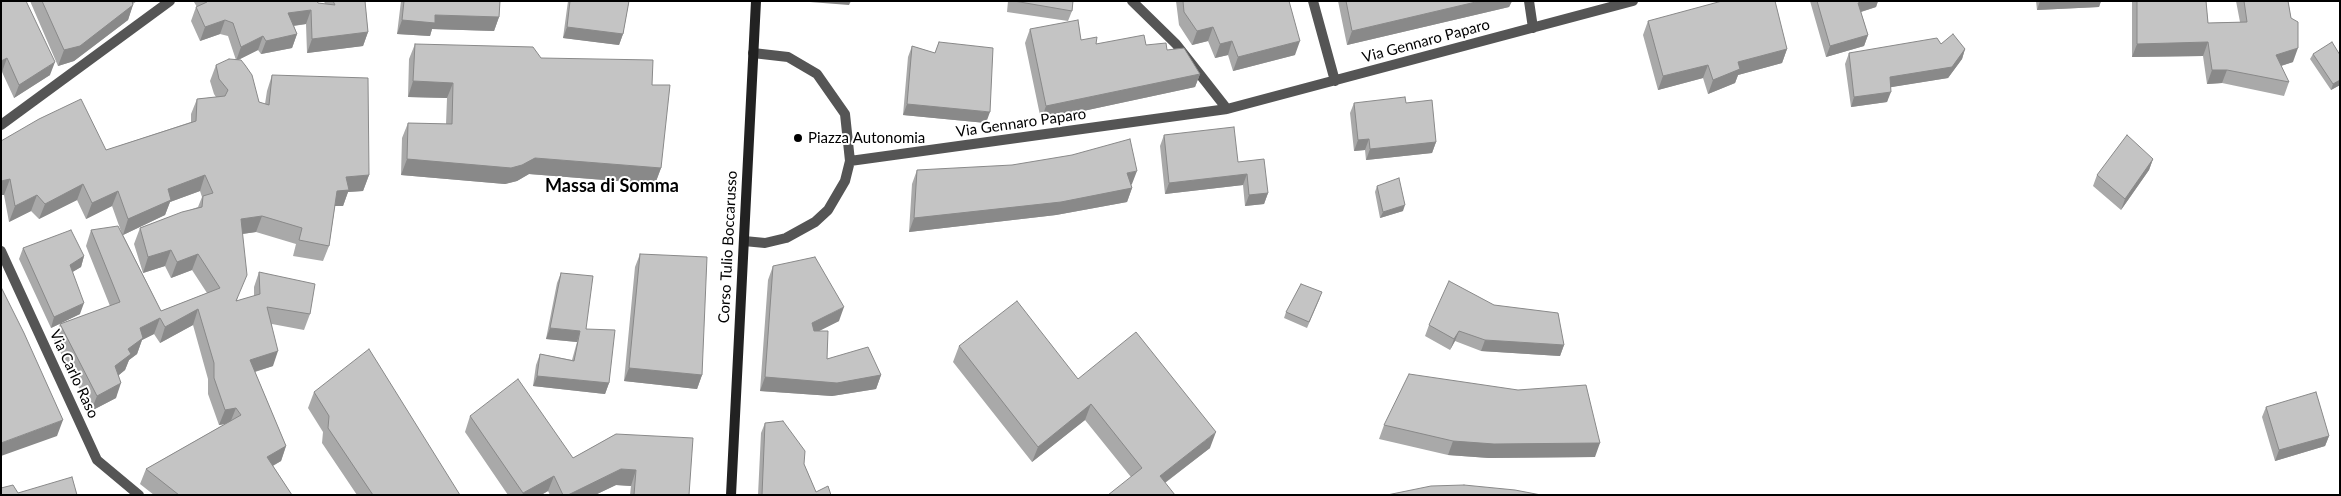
<!DOCTYPE html>
<style>
body{margin:0}
#map{position:relative;width:2341px;height:496px;overflow:hidden;background:#fff;font-family:Lato,sans-serif}
canvas{display:block}
.frame{position:absolute;inset:0;border:2px solid #000;pointer-events:none}
</style>
<div id="map">
<canvas width="2341" height="496"></canvas>
<div class="frame"></div>
</div>
<script>
const context = document.querySelector('canvas').getContext('2d');
context.lineJoin = 'round';
function toPath(rows) {
  const path = new Path2D();
  for (const r of rows) {
    path.moveTo(r[0], r[1]);
    for (let i = 2; i < r.length; i += 2) path.lineTo(r[i], r[i + 1]);
  }
  return path;
}
function strokePath(path, color, width, dash) {
  context.strokeStyle = color;
  context.lineWidth = width;
  context.lineCap = dash ? 'butt' : 'round';
  context.setLineDash(dash || []);
  context.stroke(path);
}
function paint(path, color) {
  context.fillStyle = color;
  context.fill(path, 'evenodd');
}
function write(font, color, halo, rows, align = 'center') {
  context.font = font + ' Lato,sans-serif';
  context.lineWidth = 4;
  context.setLineDash([]);
  context.textBaseline = 'middle';
  context.strokeStyle = halo;
  context.fillStyle = color;
  for (const [text, x, y, turn = 0] of rows) {
    context.save();
    context.translate(x, y);
    context.rotate((+turn || 0) * Math.PI / 180);
    context.textAlign = isNaN(turn) ? turn : align;
    if (halo) context.strokeText(text, 0, 0);
    context.fillText(text, 0, 0);
    context.restore();
  }
}
strokePath(toPath([
 [1132,1,1176,44,1227,109],
 [1313,1,1335,81],
 [1529,1,1533,28],
 [1,125,170,1],
 [850,161,1227,109,1633,1],
 [744,241,765,243,786,238,815,222,828,210,845,181,850,161,845,114,817,74,788,57,753,53],
 [1,251,97,460,139,495]
]), '#555', 10);
strokePath(toPath([
 [731,495,756,1]
]), '#222', 10);
paint(toPath([
 [1,1,50,75,14,98,2,72,1,72],
 [30,1,137,1,133,4,128,20,74,61,58,66],
 [195,1,317,1,318,3,325,4,324,1,365,1,368,32,363,46,307,53,306,24,294,26,297,34,292,48,261,54,258,50,238,60,259,102,265,104,267,91,272,75,369,175,363,191,348,192,343,206,335,206,329,246,323,261,293,256,296,244,256,232,242,234,237,301,254,296,254,287,259,272,310,314,304,330,272,324,273,366,255,372,286,446,281,461,273,466,292,495,154,495,140,484,146,469,225,424,219,425,208,394,208,379,193,325,160,343,154,334,142,340,137,354,129,360,125,370,119,375,116,398,91,411,54,340,60,324,110,306,86,246,91,230,122,234,112,206,86,219,77,200,39,219,31,211,9,222,4,195,1,141,106,150,191,122,191,114,197,99,216,97,214,94,210,81,216,65,236,60,228,36,220,34,200,41,191,21,196,7,197,7,194,2],
 [200,191,202,197,198,207,140,228,134,244,143,273,165,266,171,278,192,270,207,293,161,311,123,235,165,215,170,202],
 [401,1,500,1,499,17,494,31,432,29,430,36,397,34],
 [568,1,629,1,623,34,619,45,563,38],
 [1008,1,1073,1,1072,11,1068,21,1007,12],
 [1176,1,1289,1,1295,55,1233,71,1228,55,1215,58,1208,41,1192,45,1179,25],
 [1338,1,1512,1,1509,7,1347,45],
 [1810,1,1878,1,1876,7,1861,12,1868,35,1864,46,1826,57],
 [2036,1,2101,1,2099,7,2037,10],
 [2132,1,2206,1,2208,23,2240,22,2236,1,2288,1,2291,18,2293,62,2281,66,2289,82,2284,96,2222,83,2207,84,2203,56,2132,57],
 [1648,21,1787,49,1782,63,1738,75,1735,83,1708,94,1703,78,1658,90,1643,35],
 [1030,29,1096,44,1146,45,1167,50,1200,74,1195,87,1041,120,1025,43],
 [939,42,986,123,903,115,908,57,912,46,935,53],
 [415,44,541,58,652,85,661,168,655,184,529,174,517,181,505,184,401,175,402,138,408,123,446,124,447,98,408,97,409,59],
 [1941,44,1965,49,1962,59,1948,78,1891,87,1887,102,1851,107,1845,64,1849,53],
 [2313,54,2340,85,2331,90,2310,59],
 [1354,103,1406,103,1436,142,1432,153,1366,160,1365,150,1354,151,1350,113],
 [1164,135,1238,162,1268,193,1264,204,1245,206,1243,185,1165,194,1160,146],
 [2153,159,2149,170,2121,210,2093,186,2097,175],
 [917,170,1132,184,1131,185,1132,188,1127,202,1056,215,909,232,912,184],
 [1377,186,1403,211,1380,218,1375,192],
 [23,248,84,256,81,267,72,272,80,314,51,328,19,259],
 [640,254,702,375,697,389,624,381,635,267],
 [773,266,839,321,819,331,827,359,881,375,876,389,832,396,760,391,768,280],
 [561,273,609,383,605,394,533,386,536,365,540,354,572,360,577,342,546,339,557,283],
 [1320,298,1307,328,1284,318,1286,312],
 [1429,325,1564,345,1560,356,1481,351,1455,341,1450,350,1425,336],
 [959,346,1078,379,1210,448,1165,483,1131,477,1085,420,1032,462,953,362],
 [314,392,460,495,357,495,322,443,323,432,308,408],
 [2266,407,2329,436,2325,446,2275,461,2262,417],
 [470,416,573,458,616,434,689,495,630,495,631,486,616,485,595,495,550,495,548,491,541,495,508,495,465,432],
 [765,423,804,464,816,492,831,495,758,495,761,433],
 [1384,425,1595,457,1489,458,1448,455,1379,439]
]), '#a9a9a9');
paint(toPath([
 [797,1,851,1,849,5],
 [1480,1,1512,1,1509,7,1347,45,1352,31],
 [1864,1,1878,1,1876,7,1854,14,1858,3],
 [2040,1,2101,1,2099,7,2037,10],
 [133,5,128,20,74,61,58,66,64,50],
 [311,10,306,24,283,27,288,13],
 [435,15,499,17,494,31,432,29,430,36,397,34,402,20],
 [225,20,220,34,200,41,205,27],
 [567,27,623,34,619,45,563,38],
 [1213,27,1208,41,1192,45,1197,31],
 [368,32,363,46,307,53,312,39],
 [297,34,292,48,261,54,266,41],
 [1868,35,1864,46,1826,57,1830,46],
 [263,36,258,50,236,61,241,47],
 [1232,41,1228,55,1215,58,1220,44],
 [1300,41,1295,55,1233,71,1238,57],
 [2208,42,2203,56,2132,57,2137,44],
 [2298,48,2293,62,2271,69,2276,55],
 [1787,49,1782,63,1738,75,1735,83,1708,94,1713,80,1738,62],
 [1965,49,1962,59,1948,78,1886,88,1890,77],
 [7,58,2,72,1,72,1,61],
 [55,62,50,75,14,98,19,85],
 [1708,65,1703,78,1658,90,1663,76],
 [2212,70,2227,70,2222,83,2207,84],
 [1200,74,1195,87,1041,120,1046,106],
 [2340,80,2340,85,2331,90,2333,84],
 [413,81,453,83,447,98,408,97],
 [1891,92,1887,102,1851,107,1854,97],
 [907,104,990,112,986,123,903,115],
 [1369,139,1365,150,1354,151,1358,140],
 [1436,142,1432,153,1366,160,1370,149],
 [535,158,661,168,655,184,529,174,517,181,505,184,401,175,407,159],
 [2153,159,2149,170,2121,210,2125,199],
 [1137,171,1132,184,1122,187,1127,173],
 [1247,174,1243,185,1165,194,1169,183],
 [205,175,200,191,170,202,165,215,123,235,128,219,168,189],
 [369,175,363,191,348,192,343,206,332,206,337,191,346,177],
 [10,179,4,195,1,195,1,181],
 [83,184,77,200,39,219,45,204],
 [1132,188,1127,202,1056,215,909,232,914,218],
 [118,191,112,206,86,219,92,203],
 [1268,193,1264,204,1245,206,1249,195],
 [37,195,31,211,9,222,15,206],
 [1405,205,1403,211,1380,218,1383,212],
 [262,216,256,232,235,235,241,219],
 [171,250,165,266,143,273,148,257],
 [198,254,192,270,171,278,177,262],
 [84,256,81,267,66,276,70,265],
 [84,303,80,314,51,328,54,317],
 [844,307,839,321,807,337,812,323],
 [198,309,193,325,160,343,165,327],
 [160,318,154,334,142,340,137,354,129,360,125,370,110,382,115,366,128,349,140,328],
 [550,328,580,331,577,342,546,339],
 [1459,331,1455,341,1450,350,1454,339],
 [1485,340,1564,345,1560,356,1481,351],
 [278,351,273,366,244,375,250,360],
 [629,368,702,375,697,389,624,381],
 [881,375,876,389,832,396,760,391,765,377],
 [537,376,609,383,605,394,533,386],
 [121,383,116,398,91,411,97,396],
 [1091,404,1085,420,1032,462,1038,447],
 [236,408,230,423,219,425,225,410],
 [63,420,57,436,1,456,1,443],
 [1216,432,1210,448,1154,491,1160,476],
 [2329,436,2325,446,2275,461,2279,450],
 [1453,441,1600,443,1595,457,1489,458,1448,455],
 [286,446,281,461,261,472,267,457],
 [621,469,636,470,631,486,616,485,595,495,568,495],
 [554,476,548,491,541,495,522,495,523,493]
]), '#898989');
const building = toPath([
 [1,1,26,1,55,62,19,85,7,58,1,61,1,1],
 [42,1,132,1,133,5,80,46,64,50,42,1],
 [206,1,317,1,318,3,335,5,333,1,365,1,368,32,312,39,311,10,288,13,297,34,266,41,263,36,241,47,233,23,225,20,205,27,196,7,207,2,206,1],
 [404,1,500,1,499,17,435,15,435,23,402,20,404,1],
 [570,1,629,1,623,34,567,27,570,1],
 [1014,1,1073,1,1072,11,1014,1],
 [1183,1,1289,1,1300,41,1238,57,1232,41,1220,44,1213,27,1197,31,1184,12,1183,1],
 [1346,1,1480,1,1352,31,1346,1],
 [1722,1,1775,1,1787,49,1738,62,1740,69,1713,80,1708,65,1663,76,1648,21,1722,1],
 [1817,1,1864,1,1858,3,1868,35,1830,46,1817,1],
 [2137,1,2206,1,2208,23,2247,22,2244,1,2288,1,2291,18,2298,22,2298,48,2276,55,2289,82,2227,70,2212,70,2208,42,2137,44,2137,1],
 [1078,20,1081,40,1097,37,1096,44,1144,35,1146,45,1166,43,1167,50,1184,48,1200,74,1046,106,1030,29,1078,20],
 [1953,34,1965,49,1952,67,1890,77,1891,92,1854,97,1849,53,1937,38,1941,44,1953,34],
 [939,42,993,48,990,112,907,104,912,46,935,53,939,42],
 [2332,42,2340,55,2340,80,2333,84,2313,54,2332,42],
 [415,44,533,47,541,58,653,60,652,85,670,85,661,168,535,158,522,165,511,168,407,159,408,123,452,124,453,83,413,81,415,44],
 [229,59,241,60,245,65,252,75,259,102,269,105,272,75,368,78,369,175,346,177,349,190,337,191,329,246,299,240,302,228,262,216,241,219,247,275,236,301,260,294,259,272,315,284,310,314,267,307,278,351,250,360,286,446,267,457,292,495,179,495,146,469,241,415,236,408,225,410,214,378,214,363,198,309,165,327,160,318,140,328,143,338,128,349,131,354,115,366,121,383,97,396,60,324,120,302,91,230,118,226,161,311,220,288,198,254,177,262,171,250,148,257,140,228,182,212,202,207,203,196,213,193,205,175,168,189,171,200,128,219,118,191,92,203,83,184,45,204,37,195,15,206,10,179,1,181,1,141,39,119,81,99,106,150,196,121,197,99,225,96,228,90,219,79,216,65,229,59],
 [1405,97,1406,103,1432,100,1436,142,1370,149,1369,139,1358,140,1354,103,1405,97],
 [1234,127,1238,162,1264,159,1268,193,1249,195,1247,174,1169,183,1164,135,1234,127],
 [2127,135,2153,159,2125,199,2097,175,2127,135],
 [1130,139,1137,171,1127,173,1132,188,1061,202,914,218,917,170,1012,165,1072,155,1130,139],
 [1399,178,1405,205,1383,212,1377,186,1399,178],
 [71,230,84,256,70,265,84,303,54,317,23,248,71,230],
 [640,254,707,257,702,375,629,368,640,254],
 [815,257,844,307,812,323,814,331,828,331,827,359,868,347,881,375,837,383,765,377,773,266,815,257],
 [561,273,593,276,586,329,615,330,609,383,537,376,540,354,574,361,580,331,550,328,561,273],
 [1449,281,1494,305,1558,313,1564,345,1485,340,1459,331,1454,339,1429,325,1449,281],
 [1301,284,1322,292,1309,322,1286,312,1301,284],
 [1,287,24,333,63,420,1,443,1,287],
 [1017,301,1078,379,1136,332,1216,432,1160,476,1175,495,1108,495,1142,468,1091,404,1038,447,959,346,1017,301],
 [369,349,460,495,373,495,328,428,329,416,314,392,369,349],
 [1409,374,1518,390,1586,385,1600,443,1494,444,1453,441,1384,425,1409,374],
 [518,379,573,458,616,434,693,438,689,495,634,495,636,470,621,469,568,495,563,495,554,476,523,493,470,416,518,379],
 [2316,392,2329,436,2279,450,2266,407,2316,392],
 [783,421,805,451,804,464,816,492,828,486,831,495,762,495,765,423,783,421],
 [72,477,77,495,1,495,1,488,13,485,18,493,72,477],
 [1464,485,1515,490,1541,495,1387,495,1431,486,1464,485]
]);
paint(building, '#c4c4c4');
strokePath(building, '#898989', 1);
for (const [x, y, r, color] of [
 [798,138,5,"#000"]
]) {
  const dot = new Path2D();
  dot.arc(x, y, r, 0, 2 * Math.PI);
  context.fillStyle = color;
  context.fill(dot);
  strokePath(dot, '#fff', 2);
}
write('15px', '#000', '#fff', [
 ["Via Gennaro Paparo",1426,41,-15],
 ["Via Gennaro Paparo",1021,123,-8],
 ["Corso Tulio Boccarusso",728,247,-87],
 ["Via Carlo Raso",74,374,65]
]);
write('15px', '#000', '#fff', [
 ["Piazza Autonomia",808,138]
], 'left');
write('bold 18px', '#000', '#fff', [
 ["Massa di Somma",612,186]
]);
</script>
